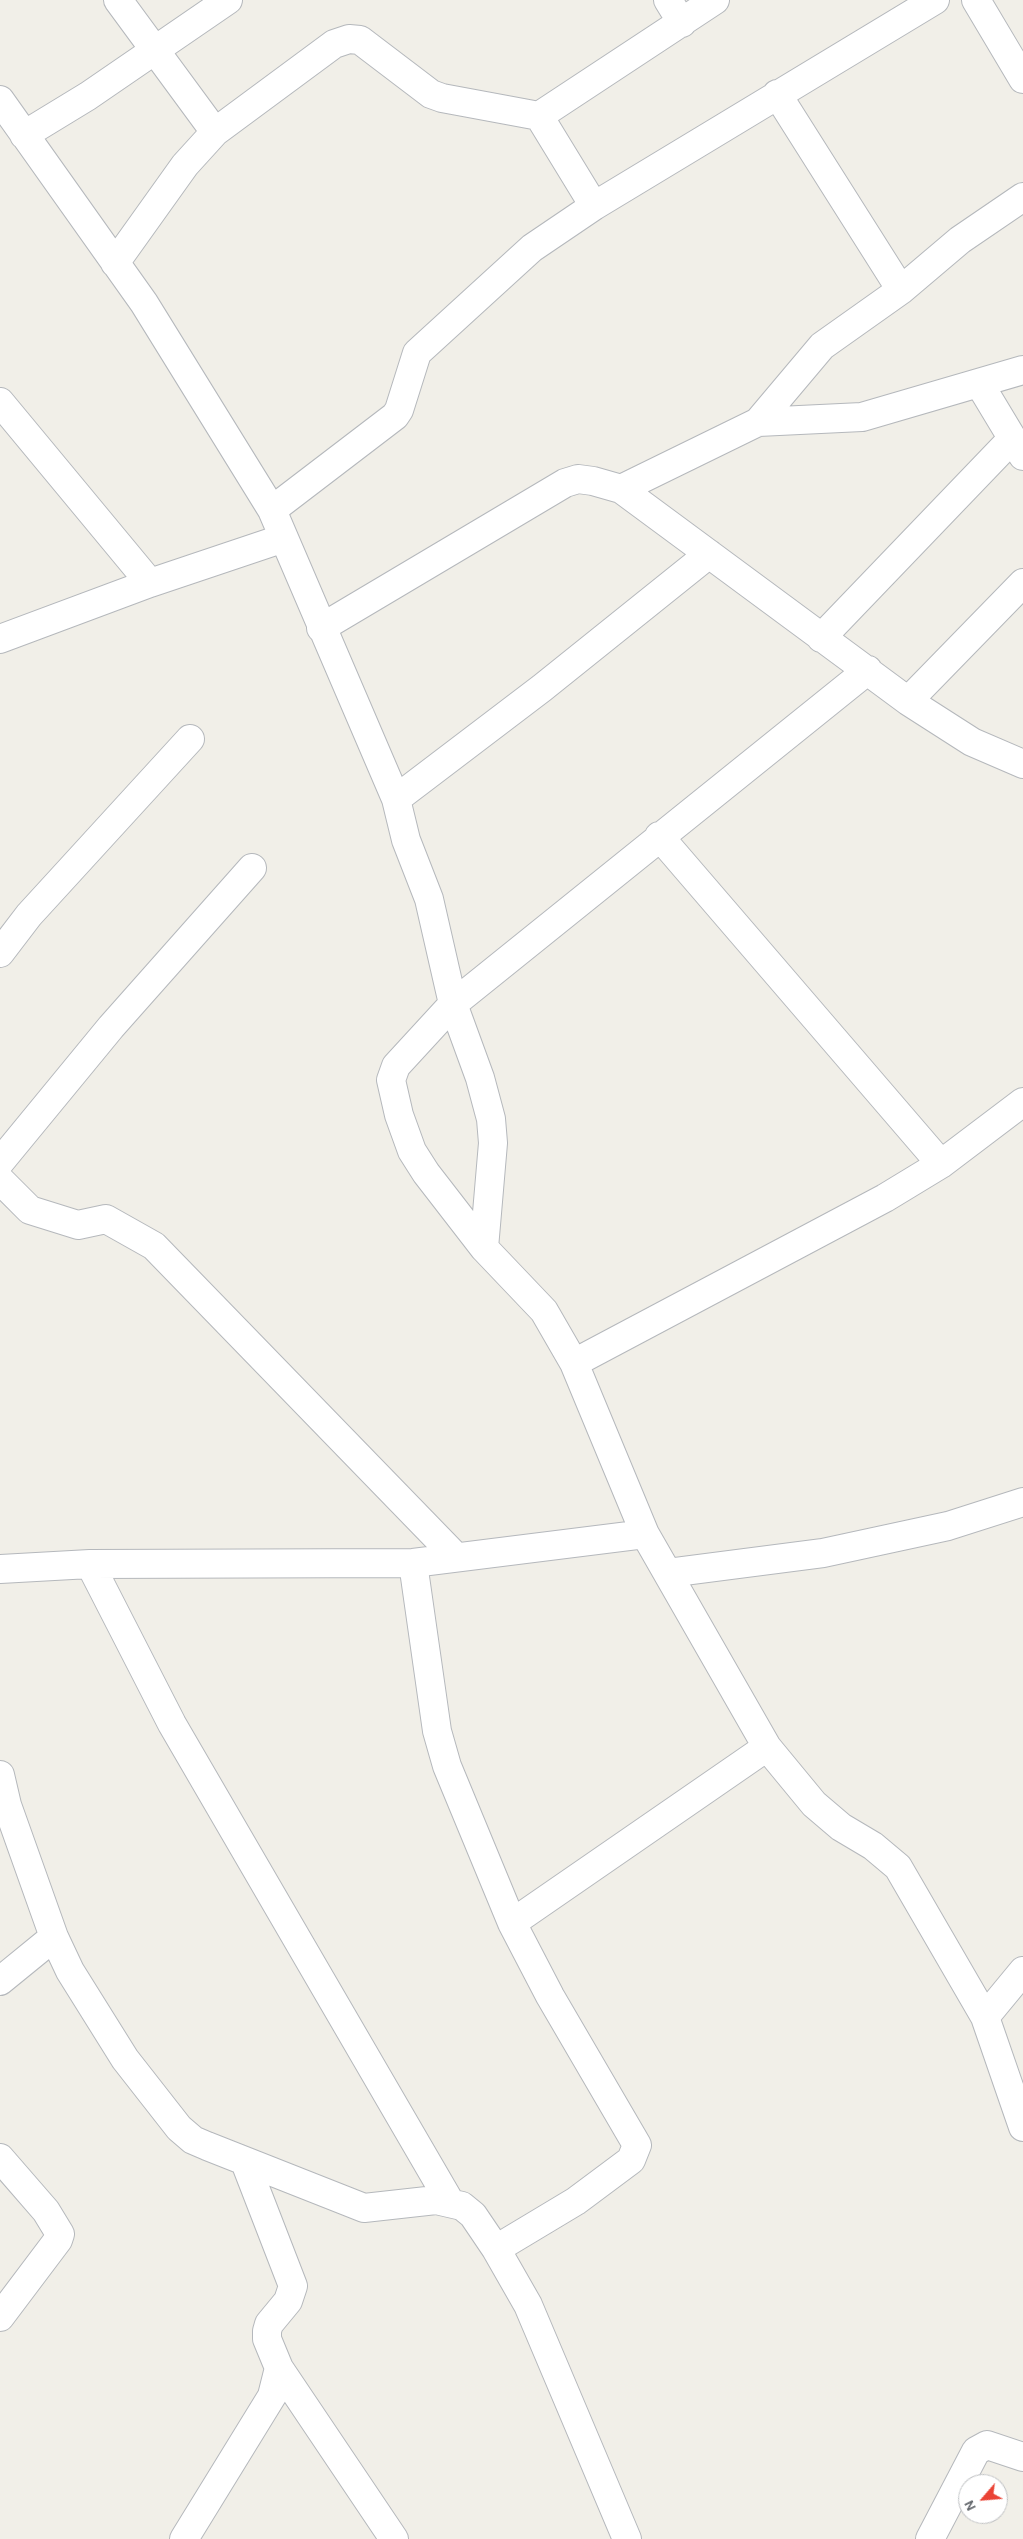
<!DOCTYPE html>
<style>
body{margin:0}
#map{position:relative;width:1023px;height:2539px;overflow:hidden;background:#f1efe8;font-family:Karla,sans-serif}
canvas{display:block}
.north{position:absolute;left:958px;top:2474px;width:50px;height:50px;box-sizing:border-box;background:#fff;border:1px solid #bfc1c3;border-radius:50%;rotate:243deg;font-size:14px;font-weight:700;line-height:20px;text-align:center;color:#5f6368}
.north::after{content:'';display:block;margin:auto;width:18px;height:22px;background:#ea4335;clip-path:polygon(50% 0,100% 100%,50% 72%,0 100%)}
</style>
<div id="map">
<canvas width="1023" height="2539"></canvas>
<div class="north">N</div>
</div>
<script>
const context = document.querySelector('canvas').getContext('2d');
context.lineJoin = 'round';
function toPath(rows) {
  const path = new Path2D();
  for (const r of rows) {
    path.moveTo(r[0], r[1]);
    for (let i = 2; i < r.length; i += 2) path.lineTo(r[i], r[i + 1]);
  }
  return path;
}
function strokePath(path, color, width, dash) {
  context.strokeStyle = color;
  context.lineWidth = width;
  context.lineCap = dash ? 'butt' : 'round';
  context.setLineDash(dash || []);
  context.stroke(path);
}
const street = toPath([
 [118,0,215,132],
 [668,0,682,23],
 [976,0,1023,79],
 [777,94,901,290],
 [0,100,144,303,272,510,396,799,406,840,429,899,453,1004,480,1078,491,1119,493,1143,484,1248],
 [539,116,715,0],
 [24,135,88,96,228,0],
 [115,263,185,165,215,132,334,44,349,39,360,40,431,94,442,98,539,116,594,206],
 [979,383,1023,456],
 [0,402,150,583],
 [758,422,822,346,901,290,960,240,1023,197],
 [621,489,758,422,862,417,1023,370],
 [272,510,395,416,399,410,417,353,532,248,594,206,935,0],
 [321,628,565,483,578,479,593,481,621,489,908,701,972,742,1023,764],
 [821,638,1012,439],
 [0,639,150,583,284,538],
 [868,670,453,1004,396,1066,391,1080,399,1115,412,1151,426,1173,484,1248,544,1311,574,1363,645,1534,767,1747,814,1804,841,1827,873,1846,898,1867,985,2017,1023,2127],
 [908,701,1023,583],
 [396,799,542,688,709,554],
 [659,836,941,1164],
 [0,953,29,915,190,739],
 [0,1162,111,1027,252,868],
 [0,1180,30,1210,78,1225,106,1219,154,1246,456,1557],
 [574,1363,885,1198,941,1164,1023,1102],
 [413,1563,437,1731,447,1766,512,1923,550,1996,637,2145,631,2160,576,2201,496,2249],
 [90,1564,172,1724,450,2202],
 [0,1569,90,1564,413,1563,645,1534],
 [668,1573,823,1553,948,1526,1023,1502],
 [0,1775,7,1805,54,1937,70,1971,125,2059,179,2128,193,2140,207,2146,364,2208,436,2200,462,2206,473,2215,496,2249,528,2305,627,2539],
 [512,1923,767,1747],
 [0,1981,54,1937],
 [985,2017,1023,1971],
 [0,2158,46,2211,60,2234,58,2240,0,2317],
 [279,2368,394,2539],
 [184,2539,272,2396,279,2368,267,2339,267,2331,269,2324,288,2301,293,2286,245,2162],
 [930,2539,976,2451,987,2445,1023,2457]
]);
strokePath(street, '#b5b8bc', 30);
strokePath(street, '#fff', 28);
</script>
